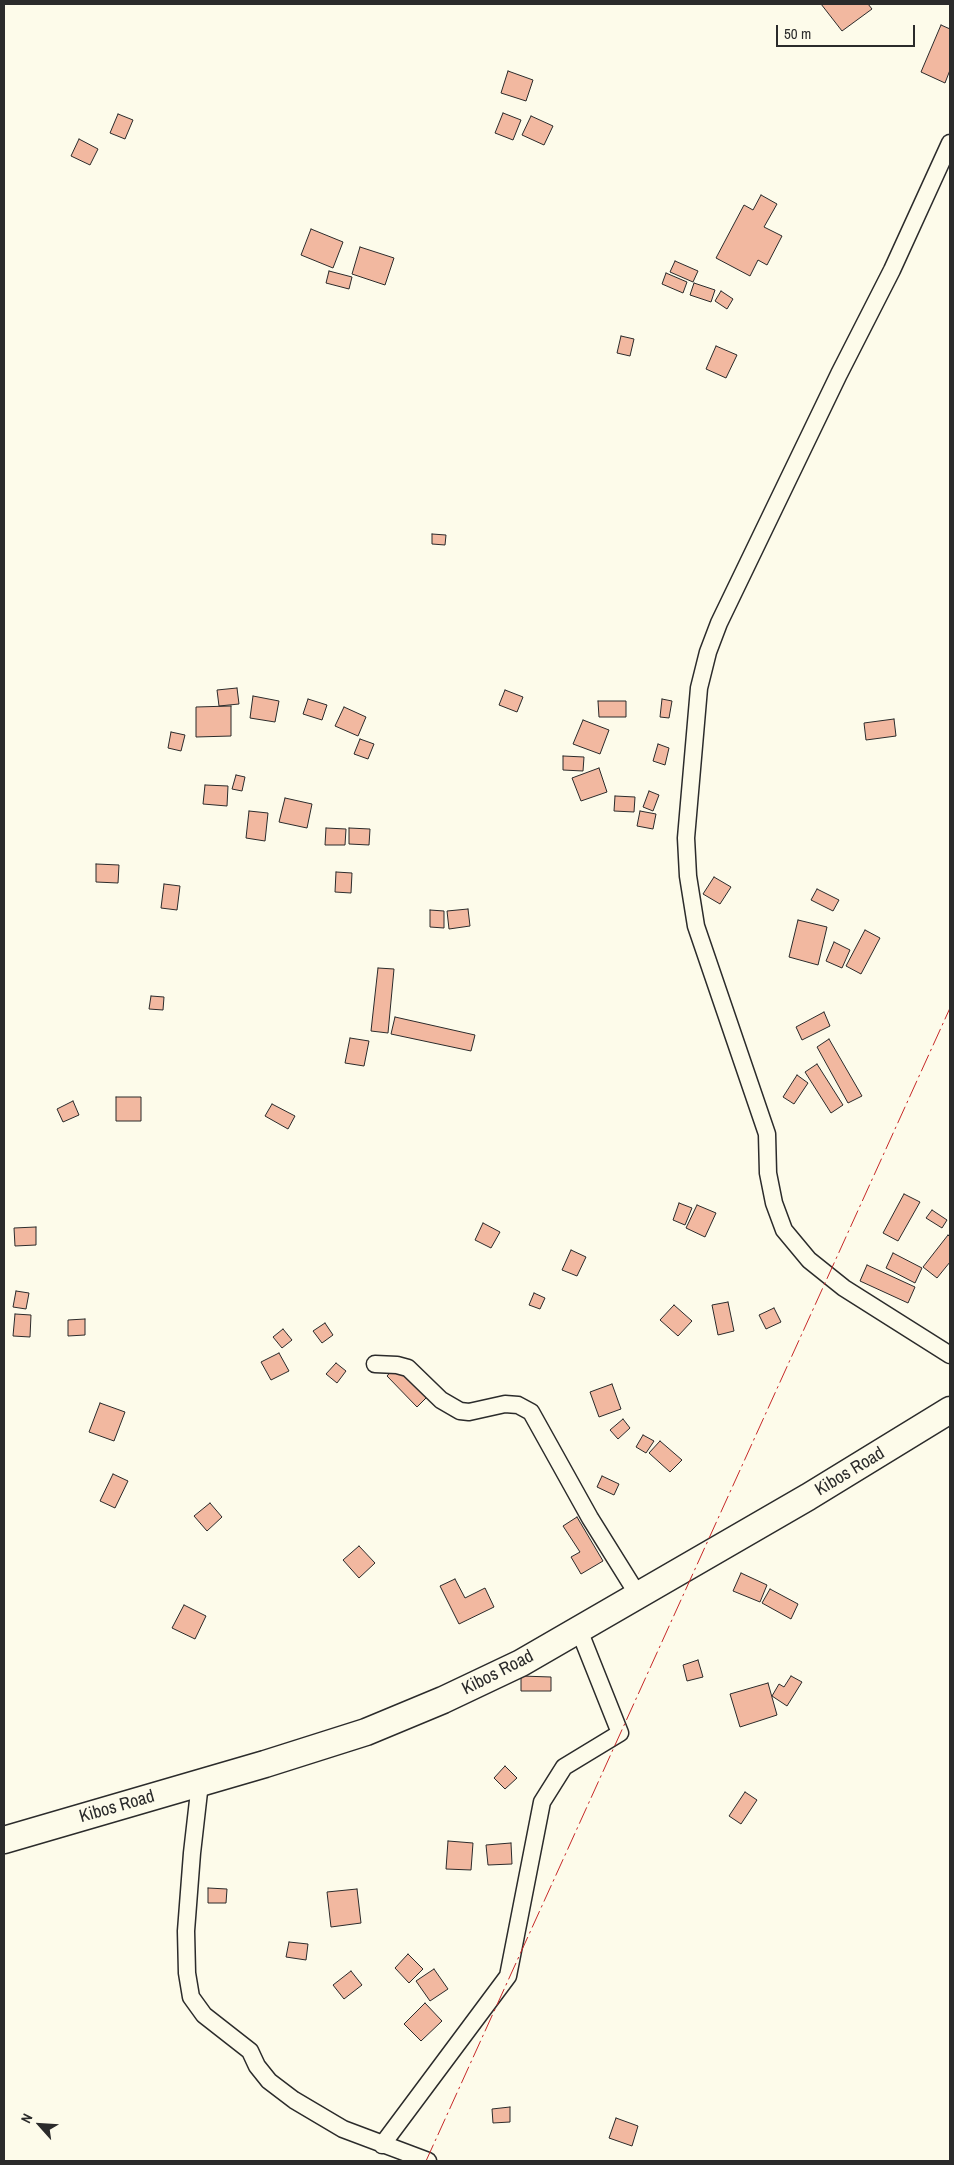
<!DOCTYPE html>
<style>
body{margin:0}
#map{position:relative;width:954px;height:2165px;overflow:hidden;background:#fdfbea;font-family:"Archivo Narrow",sans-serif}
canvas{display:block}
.frame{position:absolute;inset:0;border:5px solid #2b2b2b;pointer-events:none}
.north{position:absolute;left:15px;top:2100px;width:50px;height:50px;-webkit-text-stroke:4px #fdfbea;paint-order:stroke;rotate:296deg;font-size:14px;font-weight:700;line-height:20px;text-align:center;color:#2b2b2b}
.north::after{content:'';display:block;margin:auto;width:18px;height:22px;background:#2b2b2b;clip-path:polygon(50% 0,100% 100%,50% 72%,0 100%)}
.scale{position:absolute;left:776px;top:25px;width:139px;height:22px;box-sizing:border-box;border:2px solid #2b2b2b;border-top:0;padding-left:6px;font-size:15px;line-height:18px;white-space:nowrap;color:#2b2b2b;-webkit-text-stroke:4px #fdfbea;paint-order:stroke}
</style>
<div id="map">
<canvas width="954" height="2165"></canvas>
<div class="frame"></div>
<div class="north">N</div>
<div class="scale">50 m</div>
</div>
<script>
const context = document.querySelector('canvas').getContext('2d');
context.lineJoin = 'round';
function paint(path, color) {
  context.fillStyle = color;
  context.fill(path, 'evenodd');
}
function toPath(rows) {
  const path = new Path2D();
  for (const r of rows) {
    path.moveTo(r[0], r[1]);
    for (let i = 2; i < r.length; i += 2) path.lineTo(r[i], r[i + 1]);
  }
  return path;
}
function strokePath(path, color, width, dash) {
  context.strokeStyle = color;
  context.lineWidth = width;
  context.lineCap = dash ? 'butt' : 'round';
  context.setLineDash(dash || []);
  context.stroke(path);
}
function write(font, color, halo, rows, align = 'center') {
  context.font = font + ' "Archivo Narrow",sans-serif';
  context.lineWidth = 4;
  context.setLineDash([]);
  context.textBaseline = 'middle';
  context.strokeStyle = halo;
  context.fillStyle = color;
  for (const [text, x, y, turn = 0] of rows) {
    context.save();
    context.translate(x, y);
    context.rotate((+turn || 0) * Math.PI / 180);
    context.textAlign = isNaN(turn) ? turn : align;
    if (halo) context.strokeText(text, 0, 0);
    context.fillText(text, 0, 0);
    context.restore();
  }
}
const building = toPath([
 [821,4,868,4,872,9,842,31,821,4],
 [941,25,950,29,950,70,945,83,921,72,941,25],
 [508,71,533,80,526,101,501,93,508,71],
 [503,113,521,120,513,140,495,133,503,113],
 [118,114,133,120,125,139,110,133,118,114],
 [531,116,553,126,544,145,522,135,531,116],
 [79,139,98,149,90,165,71,156,79,139],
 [761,195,777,204,764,227,782,236,767,265,758,260,750,276,716,258,744,205,753,210,761,195],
 [311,229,343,242,333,268,301,255,311,229],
 [360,247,394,258,385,285,352,274,360,247],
 [675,261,698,271,693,282,670,272,675,261],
 [329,271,352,277,349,289,326,283,329,271],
 [666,273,687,282,683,293,662,284,666,273],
 [694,283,715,290,711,302,690,295,694,283],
 [721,291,733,299,727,309,715,301,721,291],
 [621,336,634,339,630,356,617,353,621,336],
 [716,346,737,355,726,378,706,369,716,346],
 [432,534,446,535,445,545,432,544,432,534],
 [237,688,239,704,219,706,217,690,237,688],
 [505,690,523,697,517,712,499,705,505,690],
 [253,696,279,701,275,722,250,718,253,696],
 [308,699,327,705,322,720,303,714,308,699],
 [662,699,672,701,669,718,660,717,662,699],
 [598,701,626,701,626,717,599,717,598,701],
 [231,706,231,736,196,737,196,707,231,706],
 [344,707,366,717,358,736,335,726,344,707],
 [894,719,896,736,866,740,864,723,894,719],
 [583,720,609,730,600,754,573,744,583,720],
 [171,732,185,735,181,751,168,748,171,732],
 [360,739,374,744,368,759,354,754,360,739],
 [658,744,669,748,665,765,653,761,658,744],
 [563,756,584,757,583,771,563,770,563,756],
 [599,768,607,792,581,801,572,778,599,768],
 [236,775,245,777,242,791,232,789,236,775],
 [205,785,228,786,227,806,203,804,205,785],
 [649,791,659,795,653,811,643,807,649,791],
 [615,796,635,797,634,812,614,811,615,796],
 [285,798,312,804,307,828,279,822,285,798],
 [249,811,268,813,265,841,246,838,249,811],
 [640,811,656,814,653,829,637,826,640,811],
 [326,828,346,829,345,845,325,845,326,828],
 [349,828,370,829,369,845,349,844,349,828],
 [96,864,119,865,118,883,96,882,96,864],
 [336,872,352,873,351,893,335,892,336,872],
 [714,877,731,887,720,904,703,894,714,877],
 [164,884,180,886,177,910,161,908,164,884],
 [817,889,839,900,833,911,811,900,817,889],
 [468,909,470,926,449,929,447,911,468,909],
 [430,910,444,911,444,928,430,927,430,910],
 [798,920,827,927,818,965,789,957,798,920],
 [865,930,880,938,861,974,846,966,865,930],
 [834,942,850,950,842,968,826,961,834,942],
 [378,968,394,969,388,1033,371,1031,378,968],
 [151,996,164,997,163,1010,149,1009,151,996],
 [824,1012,830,1026,802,1040,796,1027,824,1012],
 [395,1017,475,1035,471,1051,391,1034,395,1017],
 [350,1038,369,1041,364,1066,345,1063,350,1038],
 [829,1039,862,1096,848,1103,817,1047,829,1039],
 [817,1064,843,1105,831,1113,805,1072,817,1064],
 [797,1075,808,1083,794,1104,783,1097,797,1075],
 [116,1097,141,1097,141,1121,116,1121,116,1097],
 [73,1101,79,1115,63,1122,57,1109,73,1101],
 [272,1104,295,1116,288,1129,265,1116,272,1104],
 [904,1194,920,1202,898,1241,883,1233,904,1194],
 [679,1203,692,1208,685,1225,673,1220,679,1203],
 [697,1205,716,1213,705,1237,686,1228,697,1205],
 [932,1210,947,1220,942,1228,926,1218,932,1210],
 [483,1223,500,1232,491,1248,475,1240,483,1223],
 [36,1227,36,1245,15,1246,14,1228,36,1227],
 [948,1235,950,1237,950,1262,937,1278,923,1267,948,1235],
 [571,1250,586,1257,577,1276,562,1270,571,1250],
 [893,1253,922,1268,915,1283,886,1268,893,1253],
 [867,1265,915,1287,908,1303,860,1281,867,1265],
 [16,1291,29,1293,26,1309,13,1307,16,1291],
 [534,1293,545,1298,540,1309,529,1305,534,1293],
 [728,1302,734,1331,718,1335,712,1305,728,1302],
 [674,1305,692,1321,678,1336,660,1320,674,1305],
 [774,1308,781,1322,766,1329,759,1315,774,1308],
 [15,1314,31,1315,30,1337,13,1336,15,1314],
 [85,1319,85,1335,68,1336,68,1320,85,1319],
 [325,1323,333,1335,322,1343,313,1331,325,1323],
 [283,1329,292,1340,282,1348,273,1337,283,1329],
 [279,1353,289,1371,271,1380,261,1362,279,1353],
 [336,1363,346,1371,337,1383,326,1374,336,1363],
 [396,1366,427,1397,417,1407,387,1376,396,1366],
 [612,1384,621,1409,599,1417,590,1392,612,1384],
 [100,1403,125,1412,114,1441,89,1432,100,1403],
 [623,1419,630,1428,618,1439,610,1430,623,1419],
 [643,1435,654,1441,646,1453,636,1447,643,1435],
 [660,1441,682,1460,670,1472,649,1453,660,1441],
 [113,1474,128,1481,115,1508,100,1501,113,1474],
 [602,1476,619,1484,614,1495,597,1487,602,1476],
 [210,1503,222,1517,207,1531,194,1516,210,1503],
 [577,1517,603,1561,581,1574,571,1557,580,1552,563,1526,577,1517],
 [359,1546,375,1563,359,1578,343,1560,359,1546],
 [741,1573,767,1585,760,1602,733,1591,741,1573],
 [455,1579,465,1598,485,1588,494,1607,459,1624,440,1586,455,1579],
 [770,1589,798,1604,791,1619,762,1603,770,1589],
 [184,1605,206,1616,195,1639,172,1628,184,1605],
 [698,1660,703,1677,687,1681,683,1665,698,1660],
 [521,1676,551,1677,551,1691,521,1691,521,1676],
 [791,1676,802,1682,787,1706,772,1696,779,1684,784,1687,791,1676],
 [768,1683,777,1715,740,1727,730,1694,768,1683],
 [505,1766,517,1778,505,1789,494,1778,505,1766],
 [745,1792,757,1800,741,1824,729,1816,745,1792],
 [448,1841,473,1843,471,1870,446,1869,448,1841],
 [511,1843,512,1864,488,1865,486,1845,511,1843],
 [208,1888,227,1889,226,1903,208,1903,208,1888],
 [357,1889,361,1923,331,1927,327,1892,357,1889],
 [289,1942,308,1944,306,1960,286,1957,289,1942],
 [408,1954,423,1969,409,1983,395,1968,408,1954],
 [434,1969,448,1989,430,2001,416,1981,434,1969],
 [351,1971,362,1985,344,1999,333,1985,351,1971],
 [425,2003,442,2021,421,2041,404,2024,425,2003],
 [510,2107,510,2122,493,2123,492,2109,510,2107],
 [616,2118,638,2126,632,2146,609,2138,616,2118]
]);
paint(building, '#f2b8a0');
strokePath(building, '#2b2b2b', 1);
const street = toPath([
 [950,143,892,270,839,374,719,623,708,652,699,688,686,838,688,876,696,926,767,1134,768,1173,774,1203,784,1230,809,1260,844,1288,950,1355],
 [375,1364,397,1365,408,1368,441,1400,460,1411,469,1412,505,1404,518,1405,531,1412,590,1518,638,1595],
 [200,1783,192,1853,186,1931,187,1973,191,1997,204,2015,250,2051,257,2066,269,2081,294,2100,343,2129,428,2161],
 [382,2145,508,1976,542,1802,564,1767,620,1733,579,1630]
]);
const primary = toPath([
 [4,1840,265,1764,366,1732,443,1700,521,1663,808,1497,950,1410]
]);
strokePath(street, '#2b2b2b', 19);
strokePath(primary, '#2b2b2b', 29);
strokePath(street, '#fdfbea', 16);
strokePath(primary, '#fdfbea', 26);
strokePath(toPath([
 [426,2161,950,1008]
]), '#c62828', 1, [18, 4, 2.5, 4]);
write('18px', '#2b2b2b', '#fdfbea', [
 ["Kibos Road",850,1472,-31],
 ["Kibos Road",498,1673,-27],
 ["Kibos Road",117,1807,-16]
]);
</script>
